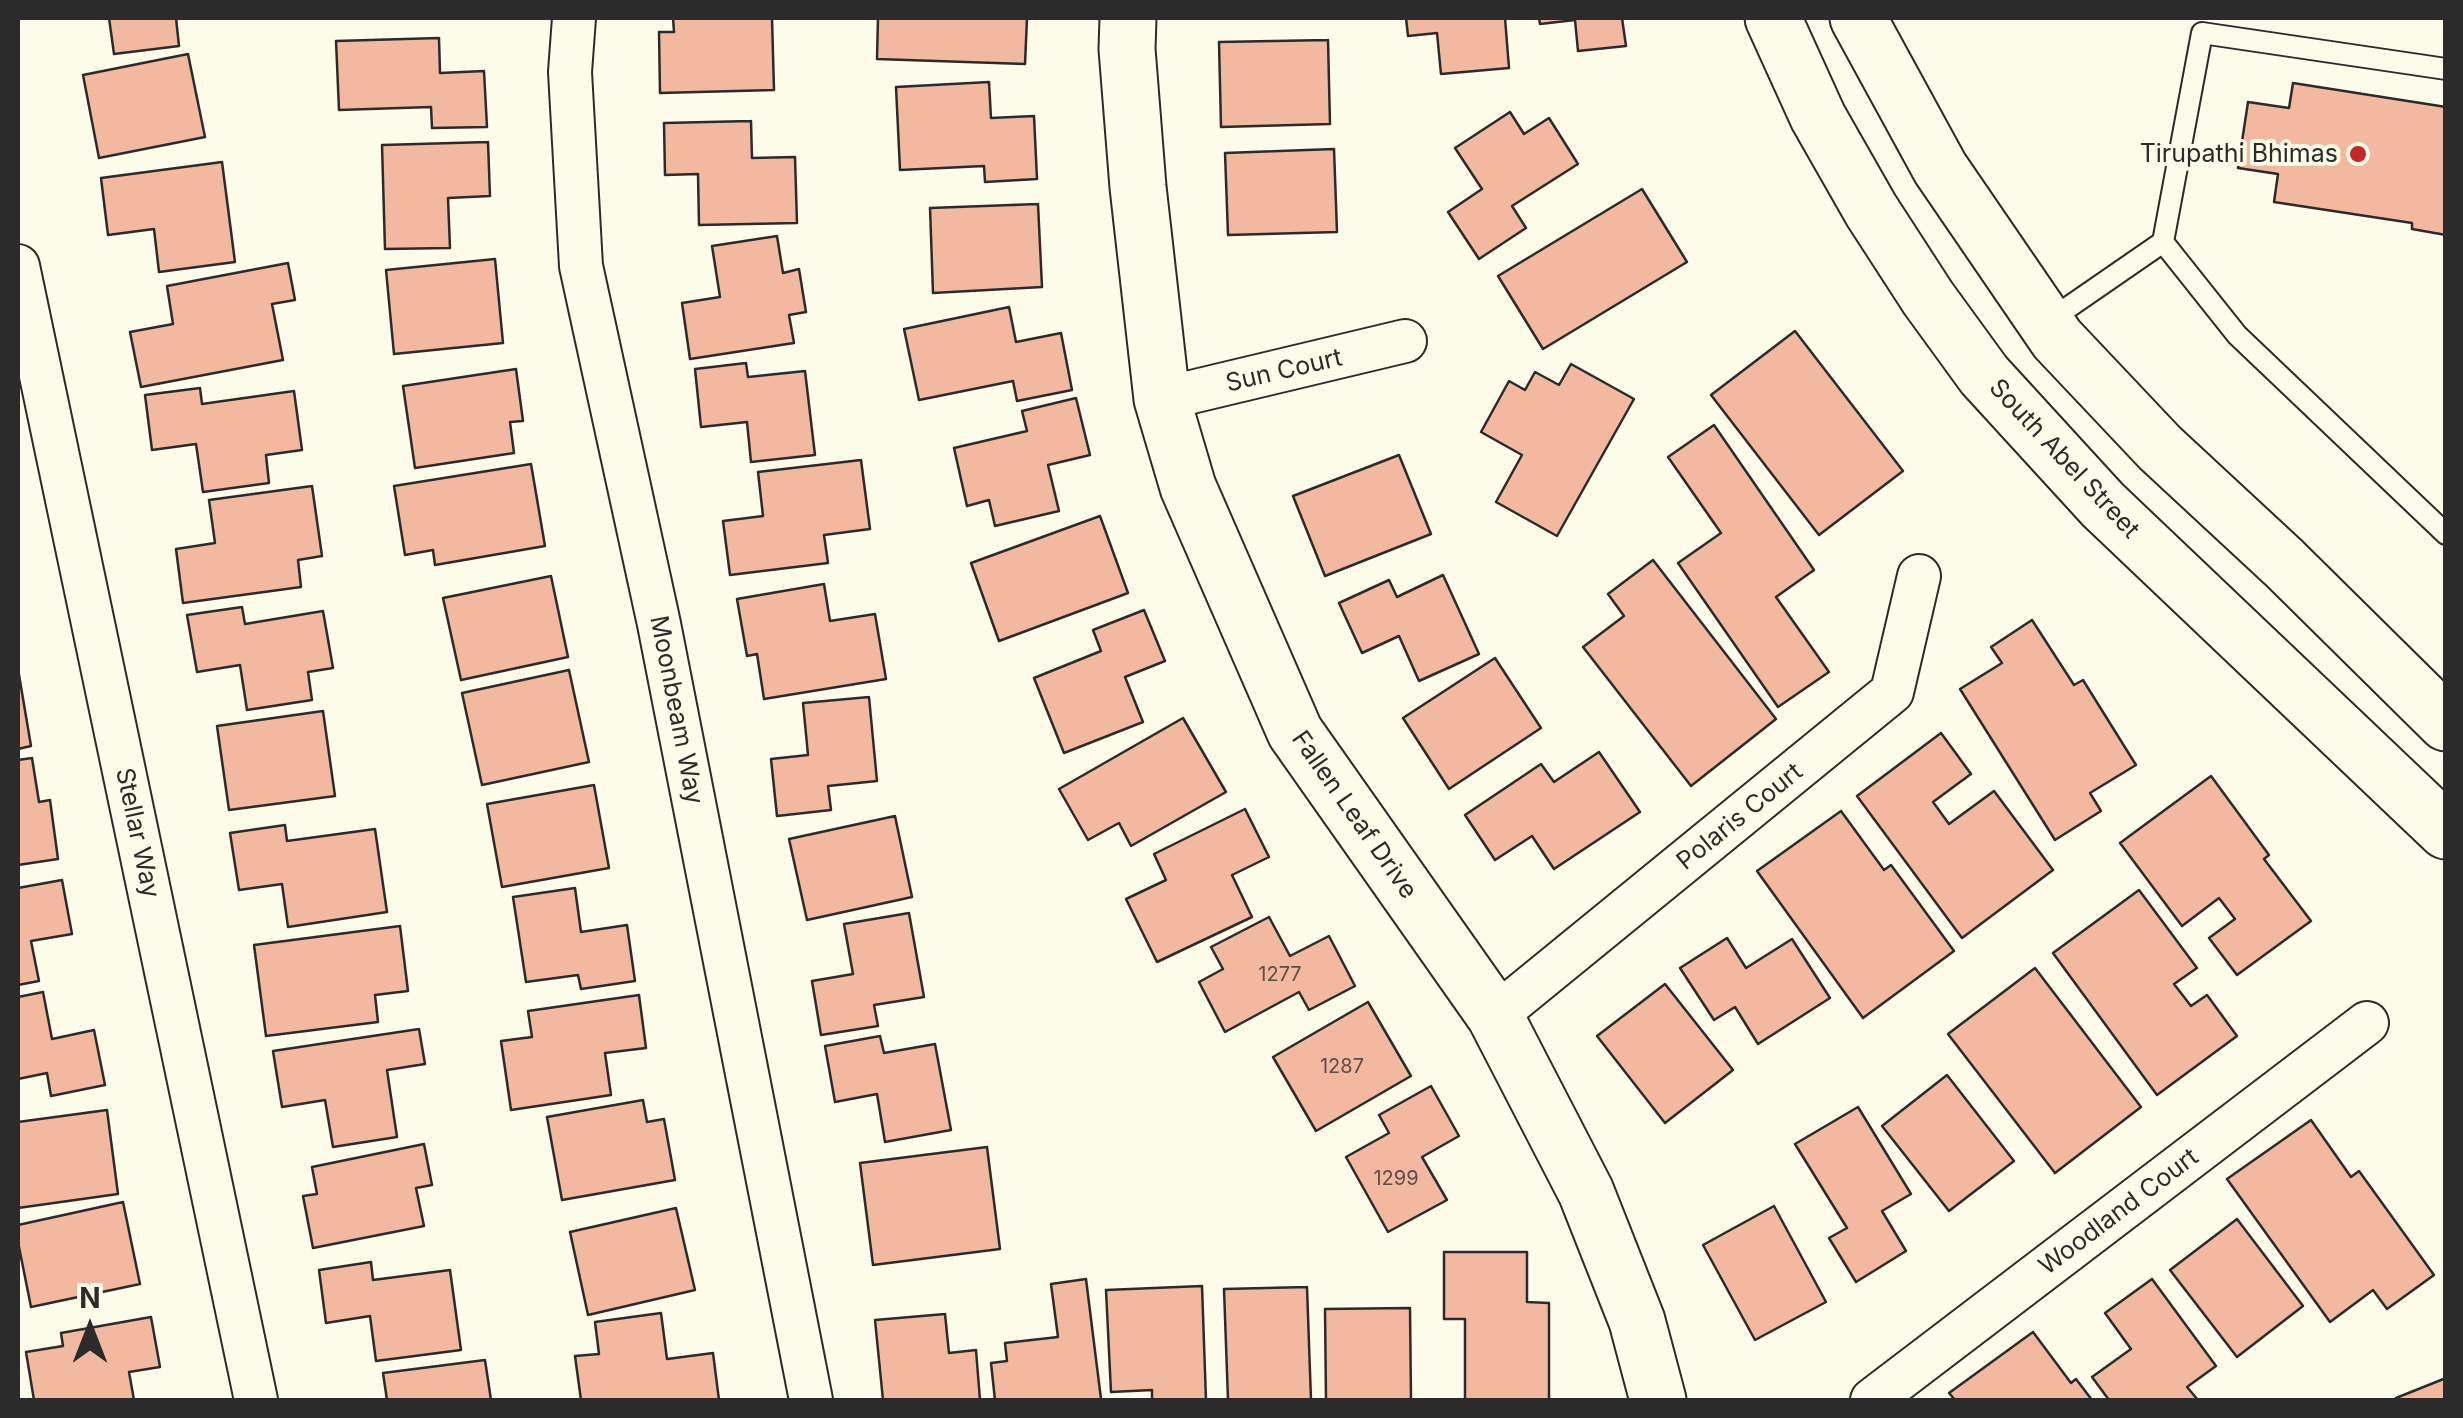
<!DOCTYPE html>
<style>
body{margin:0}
#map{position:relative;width:2463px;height:1418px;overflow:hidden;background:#fdfbea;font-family:Inter,sans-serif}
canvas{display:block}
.frame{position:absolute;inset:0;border:20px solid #2b2b2b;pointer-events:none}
.north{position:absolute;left:40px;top:1278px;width:100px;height:100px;-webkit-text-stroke:8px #fdfbea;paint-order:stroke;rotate:0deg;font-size:28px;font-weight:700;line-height:40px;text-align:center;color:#2b2b2b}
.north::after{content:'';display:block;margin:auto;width:35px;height:45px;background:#2b2b2b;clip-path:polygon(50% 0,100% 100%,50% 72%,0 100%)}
</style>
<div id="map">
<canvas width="2463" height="1418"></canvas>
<div class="frame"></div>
<div class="north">N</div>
</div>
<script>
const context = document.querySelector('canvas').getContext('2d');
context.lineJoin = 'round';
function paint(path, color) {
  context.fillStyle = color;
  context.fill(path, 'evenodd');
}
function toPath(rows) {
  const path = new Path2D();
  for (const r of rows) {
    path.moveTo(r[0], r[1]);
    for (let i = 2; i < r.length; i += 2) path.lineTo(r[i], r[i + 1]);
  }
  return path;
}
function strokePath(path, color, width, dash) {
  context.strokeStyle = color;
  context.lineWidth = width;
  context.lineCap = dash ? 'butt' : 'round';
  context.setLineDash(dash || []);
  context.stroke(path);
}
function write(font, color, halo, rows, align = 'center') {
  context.font = font + ' Inter,sans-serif';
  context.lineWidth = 8;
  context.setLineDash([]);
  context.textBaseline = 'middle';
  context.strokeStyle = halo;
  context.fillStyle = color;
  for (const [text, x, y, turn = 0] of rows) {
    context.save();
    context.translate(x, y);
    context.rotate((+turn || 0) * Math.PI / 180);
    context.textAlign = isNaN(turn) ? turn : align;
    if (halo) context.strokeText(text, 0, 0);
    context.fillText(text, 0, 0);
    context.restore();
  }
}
const building = toPath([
 [109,18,176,18,179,46,114,54,109,18],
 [673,18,772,18,774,90,660,93,659,32,674,32,673,18],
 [878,18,1027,18,1025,64,877,59,878,18],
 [1406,18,1505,18,1509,68,1441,74,1437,33,1408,36,1406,18],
 [1539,18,1622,18,1626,46,1578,51,1575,20,1540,24,1539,18],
 [439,38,440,73,484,71,487,127,432,128,431,107,339,110,336,41,439,38],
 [1328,40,1330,124,1221,127,1219,42,1328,40],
 [188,54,205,137,99,158,83,75,188,54],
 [989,82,991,118,1034,116,1037,179,985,182,984,166,900,170,896,87,989,82],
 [2293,83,2446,107,2446,235,2412,229,2412,223,2274,202,2278,174,2238,168,2248,102,2289,108,2293,83],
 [1510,112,1524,134,1549,118,1578,164,1512,206,1526,228,1479,259,1448,212,1482,189,1455,148,1510,112],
 [751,121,752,158,795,157,797,223,699,225,698,174,665,175,664,123,751,121],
 [488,142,490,196,448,198,450,248,385,249,382,145,488,142],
 [1334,149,1337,232,1228,235,1225,153,1334,149],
 [222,162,235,262,159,272,154,229,108,235,101,178,222,162],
 [1642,189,1687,262,1543,349,1498,276,1642,189],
 [1038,204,1042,287,933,293,930,208,1038,204],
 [777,236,783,273,799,269,806,312,789,315,794,343,690,359,682,303,720,297,712,246,777,236],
 [495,259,503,343,394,354,386,270,495,259],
 [288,263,295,300,272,304,283,360,141,387,130,332,173,324,167,286,288,263],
 [1009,307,1016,342,1061,333,1072,390,1017,401,1013,381,919,400,904,329,1009,307],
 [1795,331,1903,471,1819,535,1711,395,1795,331],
 [746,363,748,377,805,371,815,455,751,462,747,422,701,427,695,369,746,363],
 [1571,364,1634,399,1557,536,1496,502,1522,455,1481,432,1509,381,1525,390,1535,372,1559,385,1571,364],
 [516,369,523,421,510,422,514,453,415,468,403,386,516,369],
 [200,388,202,404,294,391,302,450,266,455,269,483,203,492,196,444,152,450,145,395,200,388],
 [1076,398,1090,455,1048,465,1059,511,995,526,989,500,967,506,954,448,1027,431,1022,411,1076,398],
 [1714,425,1814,570,1776,597,1829,672,1778,707,1678,563,1721,533,1668,457,1714,425],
 [1399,455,1431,534,1325,576,1293,496,1399,455],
 [861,460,870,529,824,535,828,563,730,575,723,521,763,516,758,472,861,460],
 [531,464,545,546,435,565,433,550,405,555,394,486,531,464],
 [312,486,322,556,298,560,301,587,183,603,176,549,215,543,209,500,312,486],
 [1100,516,1128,593,999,641,971,563,1100,516],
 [1653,560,1776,719,1691,786,1583,647,1624,616,1608,594,1653,560],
 [1443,575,1479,654,1419,681,1399,636,1362,653,1339,603,1389,580,1397,597,1443,575],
 [551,576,568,657,461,680,443,598,551,576],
 [824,584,830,621,875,614,886,679,764,699,757,654,747,656,737,599,824,584],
 [242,607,245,624,323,611,333,668,308,672,312,700,247,710,240,665,197,672,187,615,242,607],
 [1144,610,1165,661,1125,677,1143,722,1064,753,1034,678,1101,651,1093,630,1144,610],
 [2032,620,2074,685,2083,680,2136,765,2090,793,2101,811,2055,840,1960,689,2002,663,1991,647,2032,620],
 [1495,658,1541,728,1449,789,1403,718,1495,658],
 [18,669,31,746,18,749,18,669],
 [569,670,589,762,482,785,462,693,569,670],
 [869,697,877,781,828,786,831,810,777,816,771,759,808,755,803,703,869,697],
 [323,711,335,796,229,810,217,726,323,711],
 [1183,718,1226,792,1131,846,1119,823,1088,840,1059,789,1183,718],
 [1941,733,1971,774,1933,802,1949,824,1994,791,2053,870,1962,938,1857,796,1941,733],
 [1599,752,1640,812,1554,869,1532,836,1495,860,1465,815,1541,764,1554,782,1599,752],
 [32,758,39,802,50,800,58,859,18,865,18,760,32,758],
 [2211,776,2269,855,2264,859,2311,921,2237,975,2209,938,2235,919,2219,898,2182,926,2120,843,2211,776],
 [594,785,609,868,502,887,487,804,594,785],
 [1245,809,1269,857,1232,875,1252,917,1157,962,1126,899,1166,880,1154,854,1245,809],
 [1841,811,1884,870,1891,865,1954,951,1863,1018,1757,871,1841,811],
 [895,816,912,897,807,920,789,839,895,816],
 [285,825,287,841,375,829,387,912,288,927,282,884,239,890,230,833,285,825],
 [62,880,72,934,31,941,39,981,18,985,18,888,62,880],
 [575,888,581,932,627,925,635,981,581,989,578,975,526,982,513,897,575,888],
 [2139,890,2197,968,2174,984,2191,1006,2207,995,2237,1036,2157,1095,2053,953,2139,890],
 [909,913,924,997,874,1005,878,1026,821,1035,812,981,853,974,844,924,909,913],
 [1269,917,1290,956,1329,936,1355,986,1309,1010,1299,992,1225,1032,1199,982,1223,969,1211,947,1269,917],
 [400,926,408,991,375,995,378,1022,266,1036,254,945,400,926],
 [1727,938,1746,968,1792,939,1830,998,1758,1044,1735,1007,1714,1020,1680,968,1727,938],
 [2035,968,2141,1107,2055,1173,1948,1034,2035,968],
 [1665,984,1733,1070,1665,1123,1597,1036,1665,984],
 [43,992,52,1039,94,1030,105,1085,51,1096,47,1073,18,1079,18,997,43,992],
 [639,995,646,1048,605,1053,611,1095,511,1110,501,1041,532,1037,528,1011,639,995],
 [1368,1002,1411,1076,1316,1131,1273,1057,1368,1002],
 [419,1029,425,1064,387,1070,397,1137,333,1147,325,1100,282,1107,273,1051,419,1029],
 [880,1036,884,1053,935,1044,951,1130,885,1142,877,1094,835,1102,825,1046,880,1036],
 [1947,1075,2014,1161,1949,1211,1882,1126,1947,1075],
 [1431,1086,1459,1136,1422,1157,1447,1200,1388,1232,1346,1157,1389,1133,1379,1115,1431,1086],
 [643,1100,647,1122,664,1119,675,1180,562,1200,547,1117,643,1100],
 [1858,1107,1911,1194,1882,1211,1906,1251,1856,1282,1829,1238,1847,1228,1795,1144,1858,1107],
 [107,1110,118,1194,18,1208,18,1122,107,1110],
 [2311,1120,2351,1177,2359,1171,2434,1275,2387,1309,2373,1290,2330,1322,2227,1179,2311,1120],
 [424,1144,432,1185,416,1188,424,1226,313,1248,303,1196,317,1194,312,1167,424,1144],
 [987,1147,1000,1249,873,1265,860,1163,987,1147],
 [123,1202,140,1284,31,1307,18,1242,18,1225,123,1202],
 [1774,1206,1826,1302,1755,1340,1703,1245,1774,1206],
 [676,1208,695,1290,588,1315,570,1232,676,1208],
 [2237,1219,2303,1306,2237,1357,2170,1270,2237,1219],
 [1444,1252,1527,1252,1527,1302,1549,1303,1549,1400,1465,1400,1465,1319,1444,1319,1444,1252],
 [371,1262,373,1280,450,1270,461,1350,376,1361,370,1316,326,1323,319,1270,371,1262],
 [1086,1279,1101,1399,995,1400,991,1363,1007,1361,1005,1343,1058,1337,1051,1284,1086,1279],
 [2152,1279,2216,1366,2187,1387,2198,1400,2109,1400,2092,1377,2131,1349,2105,1313,2152,1279],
 [1202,1286,1206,1400,1152,1400,1152,1390,1111,1392,1106,1290,1202,1286],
 [1307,1287,1311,1400,1228,1400,1224,1289,1307,1287],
 [1410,1308,1411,1400,1326,1400,1325,1309,1410,1308],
 [661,1313,667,1359,713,1353,719,1400,581,1400,575,1356,599,1354,595,1322,661,1313],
 [945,1314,949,1353,976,1350,980,1400,883,1400,875,1320,945,1314],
 [151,1317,160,1367,129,1372,134,1400,34,1400,26,1352,63,1346,61,1333,151,1317],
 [2033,1332,2071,1383,2076,1379,2092,1400,1955,1400,1949,1393,2033,1332],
 [485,1360,491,1400,387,1400,383,1373,485,1360],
 [2446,1378,2446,1400,2397,1400,2396,1398,2446,1378]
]);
paint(building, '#f2b8a0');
strokePath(building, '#2b2b2b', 2.5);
const lane = toPath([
 [2163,242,2237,335,2446,534],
 [2047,322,2163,242,2202,33,2446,69]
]);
const street = toPath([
 [574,18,570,72,581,266,659,624,811,1400],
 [18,266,256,1400],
 [1162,399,1405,341],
 [1495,1016,1892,692,1919,576],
 [1872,1400,2367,1023]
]);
const secondary = toPath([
 [1128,18,1127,49,1138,187,1162,399,1188,487,1295,732,1495,1016,1586,1192,1637,1321,1658,1400]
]);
const primary = toPath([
 [1773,18,1818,117,1871,210,1928,298,1984,375,2103,505,2446,831],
 [1858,18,1940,168,2057,339,2160,448,2284,563,2446,723]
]);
strokePath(lane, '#2b2b2b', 24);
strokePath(street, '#2b2b2b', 46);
strokePath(secondary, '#2b2b2b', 59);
strokePath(primary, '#2b2b2b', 59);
strokePath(lane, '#fdfbea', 20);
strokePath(street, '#fdfbea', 42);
strokePath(secondary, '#fdfbea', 55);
strokePath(primary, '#fdfbea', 55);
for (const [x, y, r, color] of [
 [2358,154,10,"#c62828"]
]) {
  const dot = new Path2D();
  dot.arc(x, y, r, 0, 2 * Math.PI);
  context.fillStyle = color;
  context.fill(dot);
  strokePath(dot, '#fdfbea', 4);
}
write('20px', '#5d4e48', null, [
 ["1277",1280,975],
 ["1287",1342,1067],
 ["1299",1396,1179]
]);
write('25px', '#2b2b2b', '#fdfbea', [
 ["Tirupathi Bhimas",2338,154]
], 'right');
write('25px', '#2b2b2b', '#fdfbea', [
 ["Sun Court",1284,371,-13],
 ["South Abel Street",2064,459,47],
 ["Moonbeam Way",676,710,79],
 ["Fallen Leaf Drive",1354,815,55],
 ["Polaris Court",1740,817,-39],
 ["Stellar Way",137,833,78],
 ["Woodland Court",2119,1212,-37]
]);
</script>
